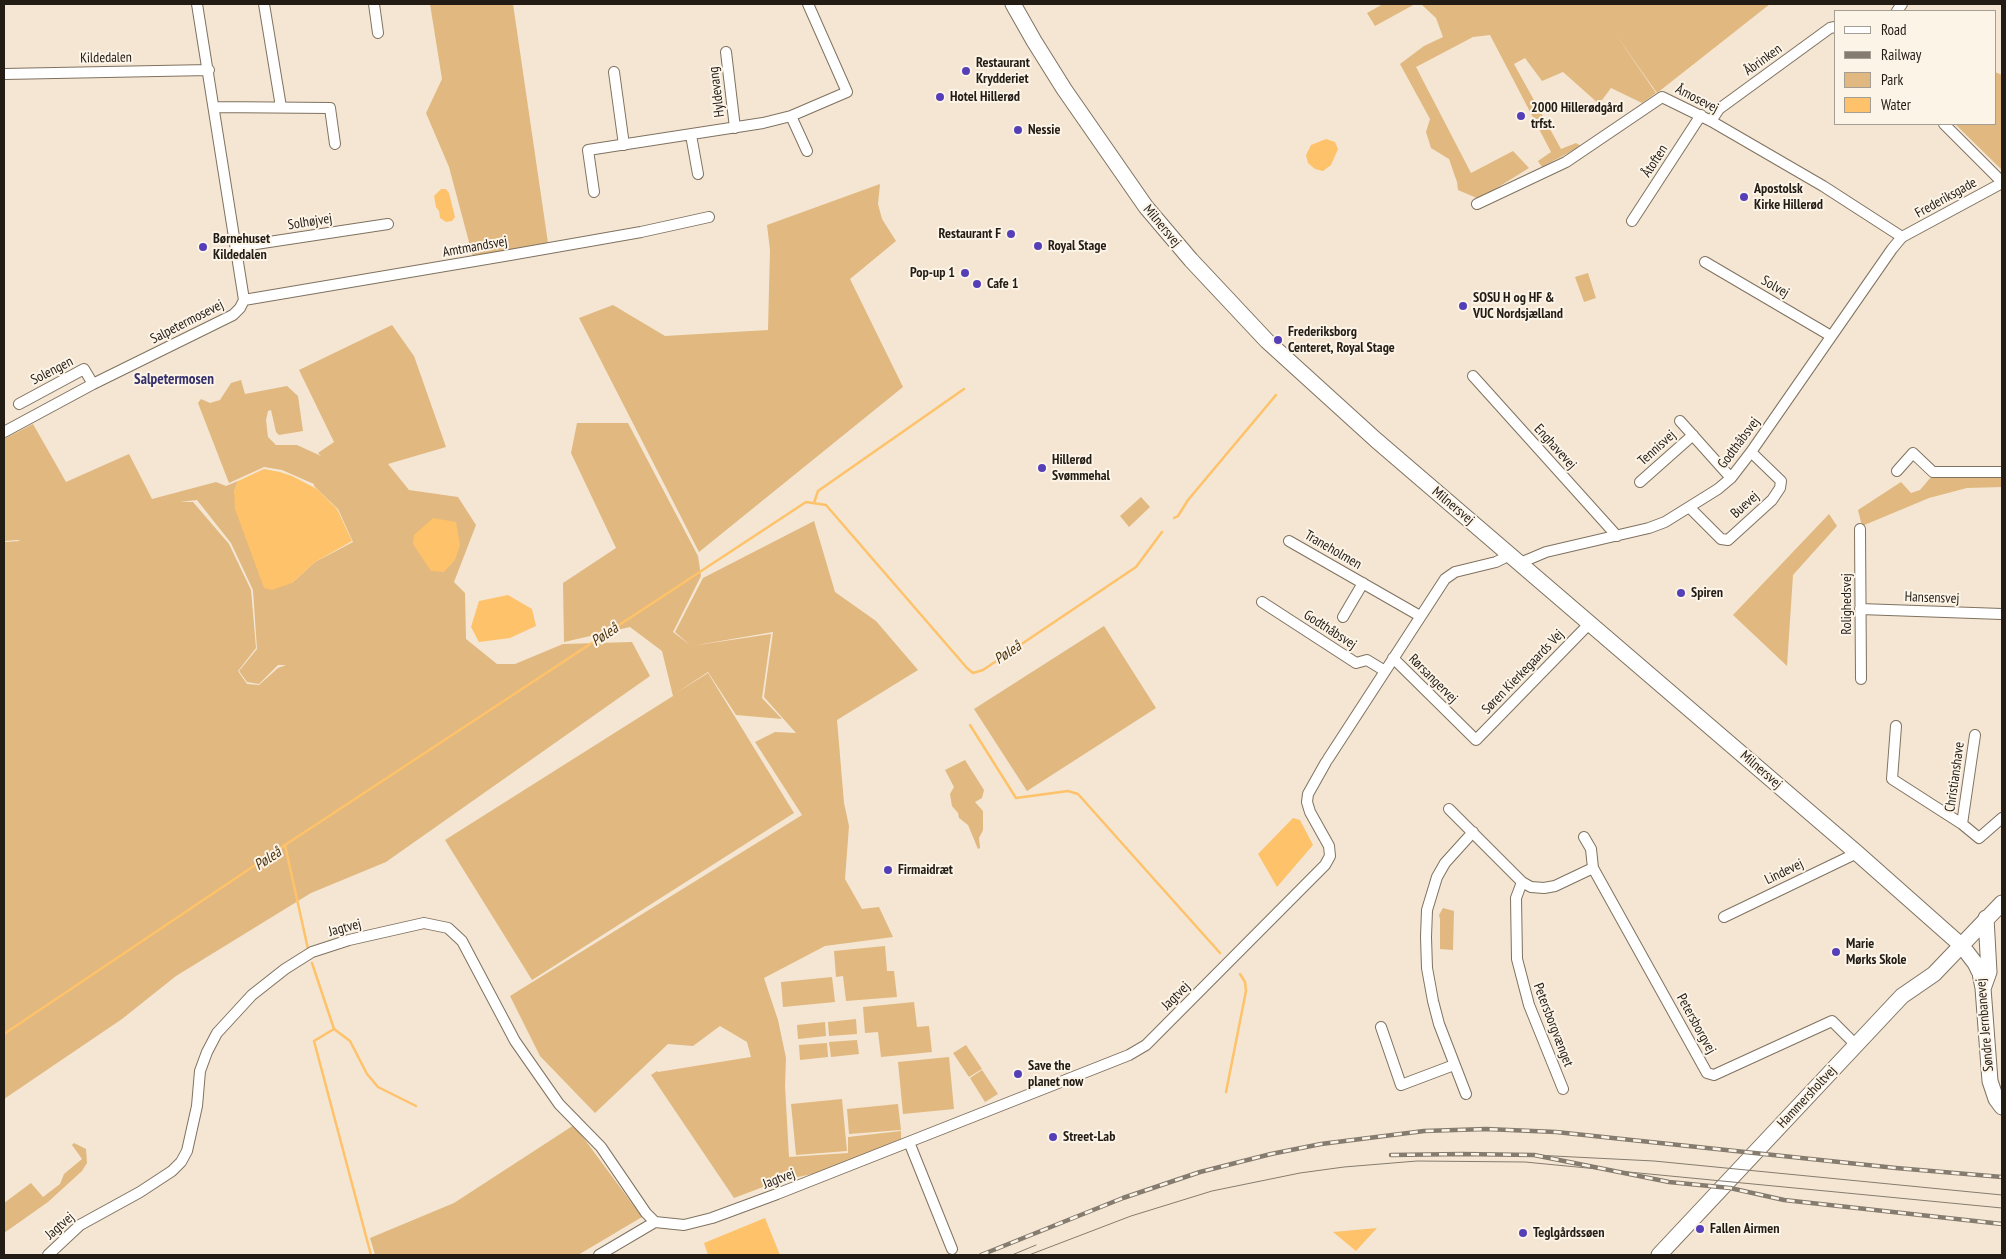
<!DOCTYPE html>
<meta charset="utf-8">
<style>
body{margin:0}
#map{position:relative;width:2006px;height:1259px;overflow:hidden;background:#f4e6d2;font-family:"PT Sans Narrow",sans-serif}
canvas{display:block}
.frame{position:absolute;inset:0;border:5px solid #221c15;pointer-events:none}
.legend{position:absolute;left:1834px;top:10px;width:162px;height:115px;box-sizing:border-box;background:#fdf4e8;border:1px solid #a59e94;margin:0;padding:6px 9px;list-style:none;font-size:15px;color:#221c15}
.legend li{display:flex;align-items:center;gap:10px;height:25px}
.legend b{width:25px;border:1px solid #a59e94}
</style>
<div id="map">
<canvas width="2006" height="1259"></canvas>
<div class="frame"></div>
<ul class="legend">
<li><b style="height:6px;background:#fff"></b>Road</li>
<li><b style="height:6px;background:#857b6e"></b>Railway</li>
<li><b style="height:14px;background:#e1b87f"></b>Park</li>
<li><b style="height:14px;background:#fec26a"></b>Water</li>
</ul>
</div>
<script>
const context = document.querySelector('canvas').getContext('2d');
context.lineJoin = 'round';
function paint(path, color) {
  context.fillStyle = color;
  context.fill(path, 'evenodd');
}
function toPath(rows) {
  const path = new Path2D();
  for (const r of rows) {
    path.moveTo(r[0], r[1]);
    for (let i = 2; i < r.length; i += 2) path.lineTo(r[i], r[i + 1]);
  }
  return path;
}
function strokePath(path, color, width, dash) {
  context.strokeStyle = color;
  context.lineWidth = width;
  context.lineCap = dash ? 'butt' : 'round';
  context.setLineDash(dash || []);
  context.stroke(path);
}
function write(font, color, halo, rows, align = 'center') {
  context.font = font + ' "PT Sans Narrow",sans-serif';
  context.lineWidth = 4;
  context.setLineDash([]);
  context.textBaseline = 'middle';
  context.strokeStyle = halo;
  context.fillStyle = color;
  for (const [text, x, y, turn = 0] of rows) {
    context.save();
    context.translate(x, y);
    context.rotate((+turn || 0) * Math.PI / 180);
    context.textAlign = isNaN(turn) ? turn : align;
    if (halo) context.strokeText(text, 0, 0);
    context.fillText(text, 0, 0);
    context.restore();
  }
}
paint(toPath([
 [430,4,513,4,548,243,473,257,449,167,426,113,442,79],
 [1383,4,1415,4,1375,26,1367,13],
 [1421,4,1770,4,1657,93,1614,32,1656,93,1642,103,1611,88,1599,104,1563,72,1542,81,1525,58,1514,64,1561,149,1576,143,1581,146,1542,167,1538,161,1551,152,1490,35,1473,37,1416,67,1471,173,1513,151,1529,168,1479,199,1458,190,1457,182,1449,159,1431,148,1426,132,1430,119,1400,64,1424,46,1443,37,1436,18],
 [1995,72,2002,75,2002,170,1955,124,1995,124],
 [880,184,878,204,882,219,896,241,850,279,903,387,699,552,579,318,613,305,665,336,768,330,770,250,767,225],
 [1588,273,1596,298,1584,302,1575,277],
 [392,325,414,356,446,447,388,464,409,490,458,497,476,525,454,582,465,593,466,639,497,664,515,664,563,644,632,642,650,676,386,862,311,893,176,976,122,1019,4,1099,4,542,20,541,18,540,4,541,4,439,33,424,66,482,129,454,152,499,216,482,226,486,238,481,234,492,292,583,315,562,353,542,338,509,314,486,314,484,282,470,264,467,229,483,198,403,201,399,210,403,220,400,231,383,241,380,245,394,287,386,298,396,303,431,279,435,276,432,271,410,268,411,266,420,268,437,276,445,297,445,321,456,318,453,334,442,299,370],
 [197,500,231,543,253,590,257,649,239,671,247,682,259,684,278,665,286,665,278,668,259,685,247,684,238,671,256,648,251,590,229,544,193,502,180,502],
 [577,423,628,423,698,556,701,576,673,632,690,645,675,632,703,578,814,521,835,592,876,621,918,670,837,720,844,803,849,826,845,879,862,909,879,907,893,937,825,946,764,978,778,1020,786,1058,785,1086,789,1157,848,1153,848,1137,901,1131,901,1139,817,1173,793,1178,792,1176,734,1198,651,1075,657,1071,658,1072,751,1057,747,1042,720,1026,693,1046,668,1044,595,1113,540,1056,510,996,802,815,755,742,775,732,796,733,764,697,773,632,691,646,771,634,762,698,782,719,736,715,708,672,673,695,708,673,794,813,532,980,445,840,673,696,662,651,630,627,564,642,563,583,616,548,571,453],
 [2002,475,2002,487,1967,488,1929,498,1862,526,1858,510,1901,482,1911,493,1920,490,1931,477],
 [1141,497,1150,507,1129,527,1120,516],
 [1829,514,1837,526,1793,575,1787,666,1733,615],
 [1104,626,1156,708,1027,791,974,709],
 [965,760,984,790,982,798,975,802,983,811,983,830,979,838,980,848,978,849,968,825,959,818,958,813,952,806,950,794,954,787,945,770],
 [1443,908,1454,911,1453,950,1440,949,1440,919,1439,915],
 [885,946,887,971,894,971,897,997,846,1001,843,976,836,977,834,951],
 [832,977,835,1002,783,1007,781,982],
 [914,1002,917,1027,929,1026,932,1052,881,1057,878,1032,865,1033,863,1007],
 [856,1019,857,1034,829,1036,828,1022],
 [825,1022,826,1036,798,1039,797,1025],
 [857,1040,859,1054,831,1057,829,1042],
 [827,1043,828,1057,800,1060,799,1045],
 [966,1045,982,1069,969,1077,953,1053],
 [949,1057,954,1109,903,1114,898,1062],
 [982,1070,998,1094,985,1102,970,1078],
 [842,1099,847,1151,796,1155,791,1104],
 [898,1104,901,1130,849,1134,847,1109],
 [574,1125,642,1217,578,1255,375,1255,370,1238,454,1203],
 [74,1143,86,1149,87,1163,82,1171,48,1202,4,1233,4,1203,31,1183,43,1197,60,1184,64,1174,82,1159,72,1145]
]), '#e1b87f');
paint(toPath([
 [1326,139,1335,142,1338,149,1331,165,1323,171,1315,169,1308,163,1306,155,1311,145],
 [441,189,446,189,449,193,455,217,452,221,446,222,440,218,439,211,436,207,434,196],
 [264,469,280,472,292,476,317,489,337,509,352,541,315,562,292,583,272,590,264,588,235,509,234,492,238,481],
 [433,518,456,522,460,545,455,560,444,572,431,571,413,544,414,535],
 [508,595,532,609,536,626,510,638,479,642,471,627,479,601],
 [1293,818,1300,820,1313,845,1277,887,1258,854],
 [765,1218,780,1255,708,1255,704,1243],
 [1377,1228,1356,1251,1333,1232]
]), '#fec26a');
strokePath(toPath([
 [814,503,818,491,964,389],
 [1174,518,1178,516,1188,500,1276,395],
 [970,725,1016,798,1068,791,1078,794,1220,953],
 [285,845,308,949],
 [312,963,334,1029,314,1041,371,1255],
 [334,1029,350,1041,367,1074,378,1087,416,1106],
 [4,1034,285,845,806,502,826,505,967,668,973,673,983,670,1136,567,1162,532],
 [1226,1092,1246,991,1245,982,1240,974]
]), '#fec26a', 2.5);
const street = toPath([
 [264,4,281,107],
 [374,4,378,33],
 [1897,11,1902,4],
 [726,52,735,128],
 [614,72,624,145],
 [4,74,209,70],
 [214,107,330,108,335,144],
 [791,116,807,151],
 [1711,121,1719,109,1830,28,1835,27],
 [1944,124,2002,182],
 [691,135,698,174],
 [594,192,588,150,763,123,791,116,847,92,808,4],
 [1477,204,1566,162,1662,97,1711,121,1823,186,1902,237],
 [1632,221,1701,115],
 [236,247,388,224],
 [1705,262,1831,336],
 [244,300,510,255,641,232,709,217],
 [1473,376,1617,536],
 [19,404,84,369,93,384],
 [1680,421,1731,478],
 [4,432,93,384,233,315,240,308,244,300,197,4],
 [1897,471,1913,453,1933,472,2002,472],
 [1640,482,1693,435],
 [1690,508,1721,539,1728,540,1772,500,1780,488,1781,481,1751,452],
 [1860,529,1861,679],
 [1289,541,1420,616],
 [1520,563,1546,552,1649,528,1665,522,1718,489,1731,478,1751,452,1892,249,1902,237,2002,183],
 [1262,602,1356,663,1367,660,1385,671],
 [1860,609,2002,614],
 [1343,617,1363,583],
 [1393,658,1476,740,1590,623],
 [1896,726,1892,779,1962,824,1979,838,2002,818],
 [1328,759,1445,579,1455,572,1496,562,1504,558,1508,553],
 [1449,809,1522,882,1531,887,1544,888,1555,886,1593,868],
 [1962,824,1975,735],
 [1584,837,1591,849,1593,868,1707,1073,1714,1075,1832,1021,1856,1045],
 [1522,882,1516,898,1517,959,1529,1005,1563,1089],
 [1724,917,1857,853],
 [1381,1027,1401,1085,1454,1065],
 [1466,1094,1439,1024,1433,1001,1427,968,1426,937,1427,910,1437,877,1445,863,1473,832],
 [909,1142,952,1249],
 [48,1255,80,1225,140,1192,172,1171,181,1162,187,1151,197,1106,200,1071,207,1052,217,1033,252,995,285,969,312,952,349,940,424,923,448,928,462,941,515,1041,559,1104,601,1147,646,1213,655,1222],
 [599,1255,655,1222,684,1225,712,1218,777,1194,1129,1055,1146,1045,1325,865,1330,856,1329,846,1310,812,1307,802,1308,794,1326,762]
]);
const secondary = toPath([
 [1013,4,1034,41,1064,89,1146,207,1191,260,1267,341,1376,440,1857,853,1962,946,1975,963,1980,973,1983,988,1990,1081,1996,1099,2002,1107],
 [1984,986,1989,972,1986,918],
 [1659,1255,1902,996,1934,974,2002,903]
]);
strokePath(street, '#7f7260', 12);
strokePath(secondary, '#7f7260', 17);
strokePath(street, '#fff', 10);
strokePath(secondary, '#fff', 15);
strokePath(toPath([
 [1534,1155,1654,1161,2002,1195],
 [1012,1255,1036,1245],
 [1029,1255,1131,1216,1212,1191,1300,1173,1344,1167,1417,1161,1525,1162,2002,1208]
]), '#857b6e', 1);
const rail = toPath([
 [1391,1155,1462,1154,1534,1155,1669,1182,1730,1188,1784,1200,2002,1224],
 [981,1255,1123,1198,1200,1172,1271,1154,1321,1144,1424,1131,1486,1129,1556,1132,1896,1168,2002,1177]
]);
strokePath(rail, '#857b6e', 4.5);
strokePath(rail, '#fdf4e8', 2.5, [8]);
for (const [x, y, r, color] of [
 [966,71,5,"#543fb7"],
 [940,97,5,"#543fb7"],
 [1521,116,5,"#543fb7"],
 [1018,130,5,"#543fb7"],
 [1744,197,5,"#543fb7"],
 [1011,234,5,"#543fb7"],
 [1038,246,5,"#543fb7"],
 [203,247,5,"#543fb7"],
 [965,273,5,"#543fb7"],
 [977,284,5,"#543fb7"],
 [1463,306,5,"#543fb7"],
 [1278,340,5,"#543fb7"],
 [1042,468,5,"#543fb7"],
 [1681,593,5,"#543fb7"],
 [888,870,5,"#543fb7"],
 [1836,952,5,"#543fb7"],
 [1018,1074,5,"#543fb7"],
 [1053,1137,5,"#543fb7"],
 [1700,1229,5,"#543fb7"],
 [1523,1233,5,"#543fb7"]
]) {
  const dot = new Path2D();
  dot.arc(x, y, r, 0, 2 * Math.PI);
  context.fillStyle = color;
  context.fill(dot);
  strokePath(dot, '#fdf4e8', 2);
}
write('14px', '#221c15', '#fdf4e8', [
 ["Kildedalen",106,58,-1],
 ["Åbrinken",1763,60,-36],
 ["Hyldevang",717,92,-97],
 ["Åmosevej",1697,99,27],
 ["Åtoften",1655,161,-57],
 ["Frederiksgade",1946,198,-29],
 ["Solhøjvej",310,222,-9],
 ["Milnersvej",1162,226,50],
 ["Amtmandsvej",475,247,-10],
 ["Solvej",1775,287,30],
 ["Salpetermosevej",187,322,-27],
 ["Solengen",52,371,-27],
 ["Godthåbsvej",1739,443,-53],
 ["Enghavevej",1555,447,48],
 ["Tennisvej",1657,448,-42],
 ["Buevej",1745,505,-42],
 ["Milnersvej",1453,506,40],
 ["Traneholmen",1333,550,30],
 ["Hansensvej",1932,598,2],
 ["Rolighedsvej",1847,604,-90],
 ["Godthåbsvej",1330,630,33],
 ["Søren Kierkegaards Vej",1523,672,-46],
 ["Rørsangervej",1433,679,45],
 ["Milnersvej",1761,770,41],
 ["Christianshave",1955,777,-82],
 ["Lindevej",1784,872,-26],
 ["Jagtvej",345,928,-15],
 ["Jagtvej",1176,996,-45],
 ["Petersborgvej",1696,1024,61],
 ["Petersborgvænget",1553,1025,69],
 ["Søndre Jernbanevej",1985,1025,-95],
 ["Hammersholtvej",1807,1097,-47],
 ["Jagtvej",779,1179,-21],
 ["Jagtvej",60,1226,-41]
]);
write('bold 14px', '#221c15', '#fdf4e8', [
 ["Restaurant",976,63],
 ["Krydderiet",976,79],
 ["Hotel Hillerød",950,97],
 ["2000 Hillerødgård",1531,108],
 ["trfst.",1531,124],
 ["Nessie",1028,130],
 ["Apostolsk",1754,189],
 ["Kirke Hillerød",1754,205],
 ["Restaurant F",1001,234,"right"],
 ["Børnehuset",213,239],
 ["Kildedalen",213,255],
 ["Royal Stage",1048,246],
 ["Pop-up 1",955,273,"right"],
 ["Cafe 1",987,284],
 ["SOSU H og HF &",1473,298],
 ["VUC Nordsjælland",1473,314],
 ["Frederiksborg",1288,332],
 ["Centeret, Royal Stage",1288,348],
 ["Hillerød",1052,460],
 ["Svømmehal",1052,476],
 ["Spiren",1691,593],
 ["Firmaidræt",898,870],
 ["Marie",1846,944],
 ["Mørks Skole",1846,960],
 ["Save the",1028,1066],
 ["planet now",1028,1082],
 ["Street-Lab",1063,1137],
 ["Fallen Airmen",1710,1229],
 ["Teglgårdssøen",1533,1233]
], 'left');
write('bold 15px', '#352f6a', '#fdf4e8', [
 ["Salpetermosen",174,380]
]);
write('italic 15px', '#4b340d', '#fdf4e8', [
 ["Pøleå",605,635,-34],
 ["Pøleå",1008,653,-34],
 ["Pøleå",268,859,-34]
]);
</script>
